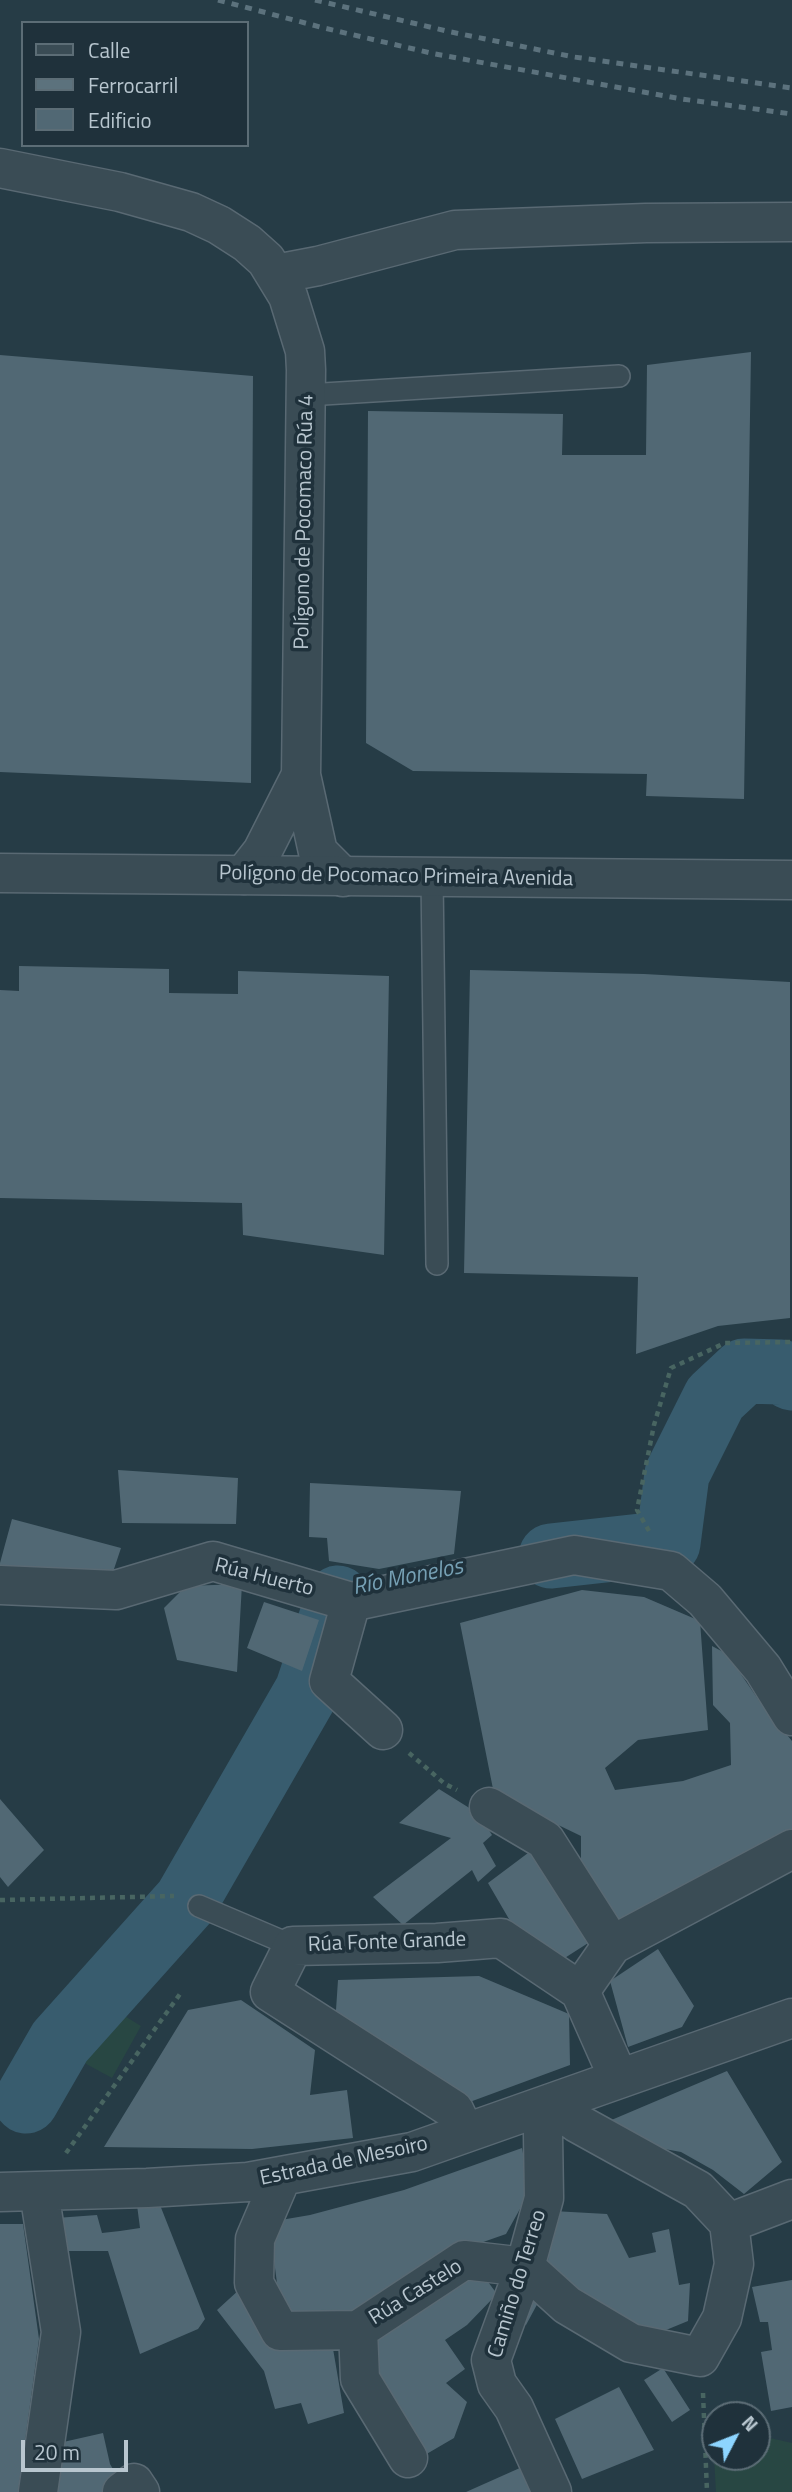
<!DOCTYPE html>
<meta charset="utf-8">
<style>
body{margin:0}
#map{position:relative;width:792px;height:2492px;overflow:hidden;background:#263c46;font-family:"Titillium Web",sans-serif}
canvas{display:block}
.legend{position:absolute;left:21px;top:21px;width:228px;height:126px;box-sizing:border-box;background:#1f313b;border:2px solid #5c6d76;margin:0;padding:9px 12px;list-style:none;font-size:21px;color:#b8c6cf}
.legend li{display:flex;align-items:center;gap:14px;height:35px}
.legend b{width:35px;border:2px solid #5c6d76}
.north{position:absolute;left:701px;top:2401px;width:70px;height:70px;box-sizing:border-box;background:#1f313b;border:2px solid #5c6d76;border-radius:50%;rotate:48deg;font-size:19px;font-weight:700;line-height:28px;text-align:center;color:#b8c6cf}
.north::after{content:'';display:block;margin:auto;width:24px;height:32px;background:#8dd5ff;clip-path:polygon(50% 0,100% 100%,50% 72%,0 100%)}
.scale{position:absolute;left:21px;top:2440px;width:107px;height:32px;box-sizing:border-box;border:4px solid #b8c6cf;border-top:0;padding-left:9px;font-size:21px;line-height:24px;white-space:nowrap;color:#b8c6cf;-webkit-text-stroke:5px #1f313b;paint-order:stroke}
</style>
<div id="map">
<canvas width="792" height="2492"></canvas>
<ul class="legend">
<li><b style="height:9px;background:#3a4c55"></b>Calle</li>
<li><b style="height:9px;background:#5c727d"></b>Ferrocarril</li>
<li><b style="height:19px;background:#516874"></b>Edificio</li>
</ul>
<div class="north">N</div>
<div class="scale">20 m</div>
</div>
<script>
const context = document.querySelector('canvas').getContext('2d');
context.lineJoin = 'round';
function paint(path, color) {
  context.fillStyle = color;
  context.fill(path, 'evenodd');
}
function toPath(rows) {
  const path = new Path2D();
  for (const r of rows) {
    path.moveTo(r[0], r[1]);
    for (let i = 2; i < r.length; i += 2) path.lineTo(r[i], r[i + 1]);
  }
  return path;
}
function strokePath(path, color, width, dash) {
  context.strokeStyle = color;
  context.lineWidth = width;
  context.lineCap = dash ? 'butt' : 'round';
  context.setLineDash(dash || []);
  context.stroke(path);
}
function write(font, color, halo, rows, align = 'center') {
  context.font = font + ' "Titillium Web",sans-serif';
  context.lineWidth = 7;
  context.setLineDash([]);
  context.textBaseline = 'middle';
  context.strokeStyle = halo;
  context.fillStyle = color;
  for (const [text, x, y, turn = 0] of rows) {
    context.save();
    context.translate(x, y);
    context.rotate((+turn || 0) * Math.PI / 180);
    context.textAlign = isNaN(turn) ? turn : align;
    if (halo) context.strokeText(text, 0, 0);
    context.fillText(text, 0, 0);
    context.restore();
  }
}
paint(toPath([
 [110,2007,141,2026,112,2078,77,2059],
 [712,2421,715,2422,715,2457,757,2457,757,2435,792,2443,792,2492,716,2492]
]), '#284743');
strokePath(toPath([
 [551,1556,668,1543,677,1474,715,1398,744,1371,781,1372,792,1378],
 [26,2101,60,2042,186,1901,307,1691,338,1598]
]), '#385c6e', 65);
paint(toPath([
 [751,352,744,799,646,796,647,774,413,771,366,743,368,411,563,414,562,455,646,455,647,365],
 [0,355,253,376,251,783,0,772],
 [19,966,169,969,169,993,238,994,238,971,389,976,384,1255,243,1235,242,1203,0,1198,0,990,19,991],
 [470,970,644,974,790,982,790,1318,718,1326,636,1354,638,1277,464,1273],
 [118,1470,238,1478,236,1524,122,1523],
 [310,1483,461,1491,454,1554,379,1569,329,1561,327,1538,309,1537],
 [12,1519,121,1548,111,1578,0,1574,0,1563],
 [242,1584,237,1672,177,1660,164,1608,186,1586],
 [582,1590,644,1597,700,1621,708,1730,638,1740,605,1768,615,1790,683,1781,731,1765,730,1723,713,1705,712,1646,727,1654,760,1702,792,1741,792,1835,631,1918,605,1922,581,1877,581,1836,494,1794,460,1623],
 [264,1602,319,1620,302,1671,247,1648],
 [439,1789,479,1814,492,1835,483,1843,496,1866,478,1882,472,1870,403,1925,373,1897,451,1838,399,1823],
 [0,1799,44,1850,8,1887,0,1877],
 [540,1844,596,1938,560,1961,527,1950,488,1883],
 [658,1949,694,2006,682,2027,628,2047,610,1981],
 [479,1976,569,2014,570,2065,467,2103,335,2025,338,1980],
 [241,2000,315,2050,310,2095,347,2090,353,2138,252,2149,104,2147,188,2010],
 [727,2071,782,2162,744,2194,713,2170,681,2152,626,2142,602,2124],
 [522,2148,530,2191,506,2234,469,2247,349,2321,283,2329,269,2222,310,2215,404,2190],
 [137,2205,160,2205,205,2319,198,2329,140,2354,108,2251,60,2251,56,2218,97,2215,102,2233,120,2231,140,2228],
 [553,2211,607,2214,629,2258,656,2252,652,2233,669,2229,679,2285,690,2283,688,2321,649,2337,577,2295,548,2261],
 [0,2224,23,2224,39,2339,18,2492,0,2492],
 [477,2267,497,2294,467,2325,445,2340,465,2369,446,2383,467,2402,454,2438,418,2459,365,2366,379,2356,370,2339],
 [792,2280,792,2407,771,2411,761,2352,772,2350,768,2322,760,2322,752,2287],
 [240,2289,331,2337,344,2413,308,2424,301,2403,275,2409,264,2371,217,2310],
 [528,2289,540,2299,526,2325,513,2318],
 [663,2368,690,2410,672,2422,644,2380],
 [619,2387,654,2450,582,2479,555,2419],
 [103,2433,110,2464,123,2486,114,2492,56,2492,50,2445],
 [531,2463,540,2492,466,2492]
]), '#516874');
const service = toPath([
 [307,395,619,376],
 [432,877,437,1264],
 [199,1906,293,1946]
]);
const minor = toPath([
 [0,168,120,192,191,212,219,225,247,243,266,260,288,296,305,351,306,370,301,775,318,852,343,877],
 [276,274,318,266,455,230,646,223,792,222],
 [244,875,262,852,301,775],
 [0,1585,116,1590,213,1561,351,1602,574,1555,671,1571,705,1600,763,1669,792,1716],
 [351,1602,329,1681,383,1730],
 [489,1807,545,1840,612,1945],
 [580,1991,612,1945,792,1849],
 [465,2133,454,2110,270,1992,293,1946,437,1943,501,1938,580,1991,619,2079],
 [282,2176,255,2239,254,2283,280,2331,358,2330,464,2260,525,2267,567,2305,631,2343,700,2357,722,2318,734,2264,729,2223,698,2190,577,2123,551,2104,543,2134,544,2198,525,2267,491,2360,497,2384,514,2408,552,2492],
 [0,2192,147,2188,248,2182,412,2152,792,2018],
 [729,2223,792,2199],
 [358,2330,360,2379,408,2458],
 [38,2492,61,2332,39,2192],
 [122,2492,134,2483,140,2492]
]);
const tertiary = toPath([
 [0,873,792,880]
]);
strokePath(service, '#596973', 24);
strokePath(minor, '#596973', 41);
strokePath(tertiary, '#596973', 41);
strokePath(toPath([
 [649,1531,637,1510,654,1425,671,1368,725,1343,792,1342],
 [409,1753,445,1784,457,1790],
 [0,1900,174,1896],
 [66,2153,180,1994],
 [703,2393,707,2492]
]), '#486561', 4.5, [5, 5]);
strokePath(service, '#3a4c55', 21);
strokePath(minor, '#3a4c55', 38);
strokePath(tertiary, '#3a4c55', 38);
strokePath(toPath([
 [218,0,324,28,435,54,682,99,792,114],
 [315,0,451,32,574,57,792,88]
]), '#5c727d', 5, [7, 7]);
write('21px', '#b8c6cf', '#1f313b', [
 ["Polígono de Pocomaco Rúa 4",305,522,-89],
 ["Polígono de Pocomaco Primeira Avenida",396,877,1],
 ["Rúa Huerto",264,1578,14],
 ["Rúa Fonte Grande",387,1943,-2],
 ["Estrada de Mesoiro",344,2162,-12],
 ["Camiño do Terreo",518,2284,-73],
 ["Rúa Castelo",416,2293,-32]
]);
write('italic 23px', '#76a0b4', '#1f313b', [
 ["Río Monelos",408,1578,-11]
]);
</script>
